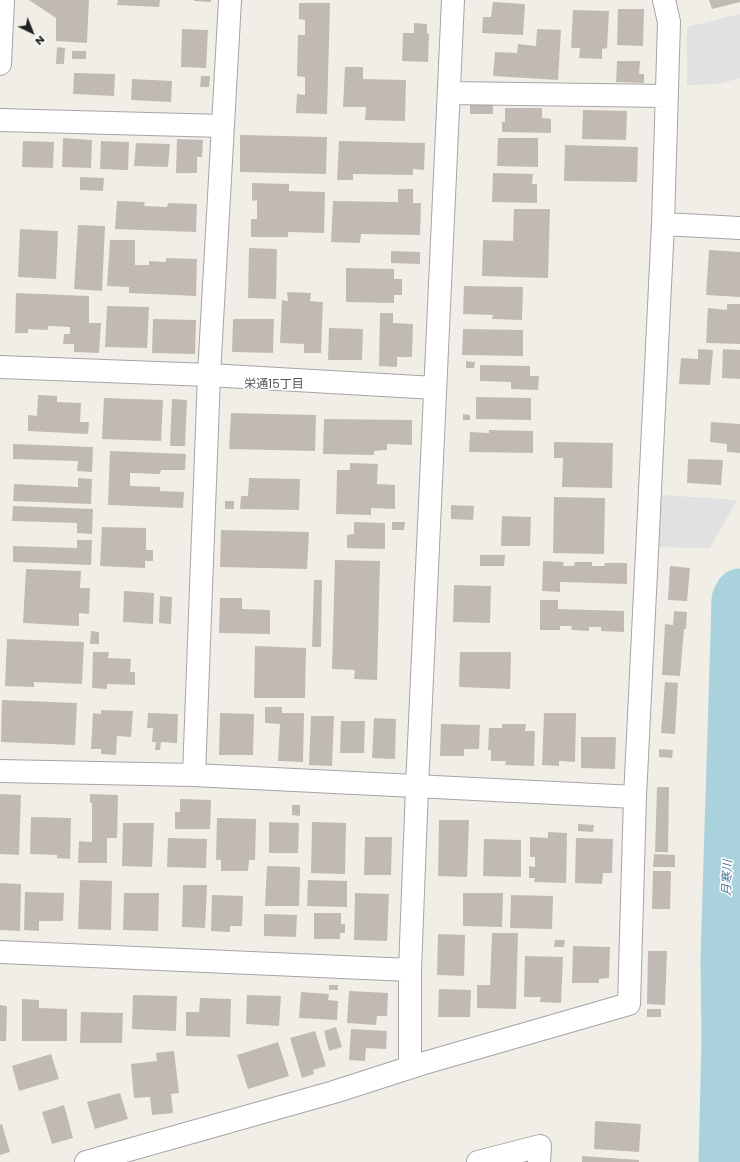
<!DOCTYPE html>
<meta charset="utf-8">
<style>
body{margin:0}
#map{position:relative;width:740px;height:1162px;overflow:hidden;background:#f1eee8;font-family:Poppins,sans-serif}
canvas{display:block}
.north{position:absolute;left:12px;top:12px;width:40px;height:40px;-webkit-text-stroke:3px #fff;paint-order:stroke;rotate:137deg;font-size:11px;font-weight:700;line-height:16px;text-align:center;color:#212121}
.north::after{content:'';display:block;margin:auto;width:14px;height:18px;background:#212121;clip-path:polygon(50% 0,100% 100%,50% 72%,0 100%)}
</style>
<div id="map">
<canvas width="740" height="1162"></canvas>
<div class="north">N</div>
</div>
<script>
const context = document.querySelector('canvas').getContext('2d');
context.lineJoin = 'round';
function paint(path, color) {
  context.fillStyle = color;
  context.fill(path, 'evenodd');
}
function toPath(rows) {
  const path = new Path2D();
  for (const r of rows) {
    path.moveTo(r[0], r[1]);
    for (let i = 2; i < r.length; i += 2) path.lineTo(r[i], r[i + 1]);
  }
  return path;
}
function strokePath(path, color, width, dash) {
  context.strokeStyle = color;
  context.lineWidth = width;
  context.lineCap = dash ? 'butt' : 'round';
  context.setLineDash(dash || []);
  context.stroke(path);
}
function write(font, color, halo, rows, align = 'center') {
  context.font = font + ' Poppins,"Noto Sans JP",sans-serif';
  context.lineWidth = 3;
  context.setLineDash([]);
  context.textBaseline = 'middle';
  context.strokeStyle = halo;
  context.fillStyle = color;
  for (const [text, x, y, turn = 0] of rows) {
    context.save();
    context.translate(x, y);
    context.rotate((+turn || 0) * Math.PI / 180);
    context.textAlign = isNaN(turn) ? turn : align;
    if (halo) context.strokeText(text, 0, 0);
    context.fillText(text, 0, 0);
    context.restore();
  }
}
paint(toPath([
 [740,14,740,78,719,84,687,85,687,27],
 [662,495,737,500,710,548,658,547]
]), '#e1e1e1');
strokePath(toPath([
 [724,1162,727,1041,726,959,737,600,740,594]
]), '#aad2dc', 51);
paint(toPath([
 [29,0,89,0,87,43,56,41,56,18],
 [118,0,160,0,159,7,117,5],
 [194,0,211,0,211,2,194,1],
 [709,0,740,0,740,2,712,9],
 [493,2,525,4,523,35,482,33,483,17,491,17],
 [299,3,330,3,327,114,296,113,297,94,305,95,305,77,297,76,298,35,305,35,305,20,299,19],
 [618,9,644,9,643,46,617,45],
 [573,10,609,11,607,48,602,49,602,59,579,58,580,48,571,48],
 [414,23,427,24,427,34,429,33,428,62,402,61,403,33,414,33],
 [182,29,208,30,206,68,181,67],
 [537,29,561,30,558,80,493,76,495,52,517,53,518,44,536,46],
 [57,47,65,48,64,64,56,64],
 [72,51,86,51,86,59,72,59],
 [617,61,640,61,639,74,644,74,644,83,616,82],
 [345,67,363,67,363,79,406,80,405,121,365,120,366,107,343,107],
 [74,73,115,74,114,96,73,94],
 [201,76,210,76,209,87,200,87],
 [132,79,172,81,171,102,131,100],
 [470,105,493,105,493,114,470,114],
 [505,108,542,108,542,118,551,119,551,133,502,132,502,122,505,122],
 [583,110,627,111,626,140,582,139],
 [240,135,327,137,326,174,240,172],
 [63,138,92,140,91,168,62,167],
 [498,138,538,138,538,167,497,166],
 [177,139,203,140,202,157,197,157,197,173,176,173],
 [23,141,54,142,53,168,22,167],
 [101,141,129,142,128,170,100,169],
 [339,141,425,143,424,170,413,169,413,175,353,174,353,180,337,180],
 [136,143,170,144,168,167,134,166],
 [565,145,638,147,637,182,564,181],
 [493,173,533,174,532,184,537,184,537,203,492,202],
 [80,177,104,178,103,191,80,190],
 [252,183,289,184,289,191,325,192,324,233,288,232,288,237,251,237,251,219,257,219,257,200,252,201],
 [398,189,413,189,413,203,421,203,420,235,361,234,360,243,331,242,333,201,398,202],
 [117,201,145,202,144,206,167,207,168,203,197,204,196,232,115,229],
 [514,209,550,209,548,278,482,276,483,240,513,241],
 [78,225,105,226,102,291,74,289],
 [20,229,58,231,56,279,18,277],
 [110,240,135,240,135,265,149,265,149,261,166,262,166,258,197,259,196,296,129,293,129,287,107,286],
 [249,248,277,249,276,299,248,298],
 [709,250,740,252,740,297,706,295],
 [391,251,420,252,420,264,391,263],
 [346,268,394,269,394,279,402,279,402,295,394,295,394,303,346,302],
 [464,286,523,287,522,320,492,319,493,315,463,314],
 [287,292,311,293,310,301,323,302,321,353,304,353,304,344,280,343,282,300,288,301],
 [16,293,89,296,89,323,101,323,99,353,74,352,74,344,63,344,64,334,70,334,70,327,48,326,48,330,28,329,28,333,15,333],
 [727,304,740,304,740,344,706,343,708,308,727,310],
 [107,306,149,307,147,348,105,347],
 [380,313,393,313,393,323,413,324,412,357,397,357,397,367,379,366],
 [153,319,196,320,195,354,152,353],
 [233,319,274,319,273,353,232,352],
 [329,328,363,329,362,360,328,360],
 [463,329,523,330,523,356,462,355],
 [698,349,713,350,710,385,679,384,681,358,698,359],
 [723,349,740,350,740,379,722,378],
 [466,361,475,362,474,368,466,368],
 [480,365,530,366,530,376,539,376,538,390,511,389,511,382,480,381],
 [38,395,57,396,57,402,81,403,80,422,89,422,88,434,28,431,28,415,37,416],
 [476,397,531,398,531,420,476,419],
 [104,398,163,400,161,441,102,439],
 [172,399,187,400,185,446,170,446],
 [231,413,316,415,315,451,229,449],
 [463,414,470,415,470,420,463,420],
 [324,419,412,420,412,445,387,444,387,450,374,451,374,455,323,454],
 [711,422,740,424,740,453,727,452,727,444,710,442],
 [489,430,533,431,533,453,469,452,470,432,489,433],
 [554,442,613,443,612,488,562,487,563,458,554,458],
 [13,444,93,447,92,472,77,471,78,461,13,459],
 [110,451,186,454,185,470,161,470,160,474,130,473,130,486,160,487,160,491,184,492,183,508,108,505],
 [688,459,723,460,721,485,687,483],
 [350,463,378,464,377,484,395,485,395,509,371,508,371,515,336,514,337,470,350,470],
 [78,478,92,479,91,504,13,501,14,484,78,487],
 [249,478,300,479,299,510,240,509,241,496,248,496],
 [554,497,605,498,604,554,553,553],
 [225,501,234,501,234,509,225,509],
 [451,505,474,506,473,520,451,519],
 [13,506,93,509,92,534,77,533,77,523,12,521],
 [502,516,531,517,530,546,501,546],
 [354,522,385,523,385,549,347,548,347,535,354,534],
 [392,522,405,522,404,530,392,530],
 [102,527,146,528,146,550,153,550,153,561,145,561,145,568,100,566],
 [221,530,309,532,307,569,220,567],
 [77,540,92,540,91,565,13,562,13,546,77,548],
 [480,555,505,555,504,566,480,566],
 [335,560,380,561,377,680,354,679,355,670,332,669],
 [543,561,564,562,563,566,574,566,575,562,592,562,592,566,604,566,605,563,627,563,627,584,560,582,560,592,542,591],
 [670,566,690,568,687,601,668,600],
 [26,569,81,571,80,588,90,588,89,614,79,613,79,626,23,623],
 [314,580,322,580,321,647,312,647],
 [454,585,491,586,490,623,453,622],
 [124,591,154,593,153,624,123,622],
 [160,596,172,597,171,624,159,623],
 [220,598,242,598,242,609,270,610,270,634,219,633],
 [540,600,558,600,558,609,624,611,624,632,601,631,601,627,589,627,589,631,571,630,572,626,560,626,560,630,540,630],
 [674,611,687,612,686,629,684,629,680,676,662,675,665,624,673,625],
 [91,631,99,632,99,644,90,644],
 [7,639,84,642,82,684,34,682,34,687,5,686],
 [255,646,306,648,305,698,254,698],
 [93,652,109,652,108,658,131,659,130,672,135,672,135,685,107,684,107,689,92,688],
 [460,652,511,652,510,689,459,687],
 [665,682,678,683,675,734,661,733],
 [2,700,77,703,75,745,1,742],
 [265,707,282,707,282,713,304,713,303,762,278,761,280,724,265,723],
 [101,710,133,711,131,737,117,736,116,755,101,754,101,749,91,749,93,713,101,714],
 [148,713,178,714,177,743,161,742,160,750,155,750,156,742,152,742,153,728,147,728],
 [220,713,254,714,253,755,219,755],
 [544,713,576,713,575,762,559,761,559,766,542,765],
 [311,716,334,716,332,766,309,765],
 [374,718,396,719,395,759,372,758],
 [341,721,365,721,364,753,340,753],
 [441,724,480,725,479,749,464,749,464,756,440,756],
 [502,724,526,724,525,731,535,731,534,766,505,765,506,761,491,761,491,750,488,750,489,728,502,728],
 [581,737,616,737,615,769,581,768],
 [659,749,673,750,672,758,659,757],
 [657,787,669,787,668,852,655,852],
 [0,794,21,795,19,855,0,854],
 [90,794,118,795,117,838,107,838,107,863,78,863,79,841,92,842,92,803,90,803],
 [180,799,211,800,210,829,175,829,175,812,180,812],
 [292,805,300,805,300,816,292,815],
 [31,817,71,818,70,859,57,858,57,855,30,854],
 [217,818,256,819,255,860,249,860,248,871,221,871,221,860,216,860],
 [439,820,469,820,467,877,438,876],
 [269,822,299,823,298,853,269,853],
 [312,822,346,823,345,874,311,873],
 [123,823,154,823,152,867,122,866],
 [578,824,594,825,593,832,578,831],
 [548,832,567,833,566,883,534,882,535,878,529,878,529,866,535,867,535,857,530,857,530,837,548,838],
 [365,837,392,837,391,875,364,875],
 [168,838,207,839,206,868,167,867],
 [576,838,613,839,612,873,603,873,602,884,575,883],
 [484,839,521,840,521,877,483,876],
 [654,854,675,855,675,867,653,867],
 [267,866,300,867,299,906,265,906],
 [653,871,671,871,670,909,652,909],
 [80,880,112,881,111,930,78,929],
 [308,880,347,881,347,907,307,906],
 [0,883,21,884,20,931,0,930],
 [183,885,207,885,205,928,182,927],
 [25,892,64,893,63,921,39,921,39,931,24,930],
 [124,893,159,893,158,931,123,930],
 [355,893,389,894,387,941,354,940],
 [463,893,503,893,502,927,463,926],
 [212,895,243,896,242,926,230,926,230,932,211,931],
 [511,895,553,896,552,929,510,928],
 [314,913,341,913,341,924,345,924,345,933,340,933,340,939,314,939],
 [264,914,297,915,296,937,264,936],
 [492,933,518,933,516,1009,477,1008,477,985,490,985],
 [438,934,465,935,464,976,437,975],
 [555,940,565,940,564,947,554,947],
 [573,946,610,947,609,978,599,979,599,983,572,983],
 [648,951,667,951,665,1005,647,1004],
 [525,956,563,957,561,1003,540,1002,541,997,524,997],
 [329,985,338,985,338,990,329,990],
 [439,989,471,990,470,1017,438,1017],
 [349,991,388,993,387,1016,377,1016,376,1025,347,1023],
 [301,992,329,994,328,1000,338,1001,337,1020,299,1018],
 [133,995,177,996,176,1031,132,1029],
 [247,995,281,996,279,1026,246,1024],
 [200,998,231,999,230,1037,186,1036,186,1012,199,1012],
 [22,999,39,1000,39,1008,67,1009,67,1041,22,1041],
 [0,1005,7,1006,6,1041,0,1041],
 [647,1009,661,1009,661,1017,647,1017],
 [81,1012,123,1013,122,1043,80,1043],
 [336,1027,342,1047,329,1051,324,1031],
 [351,1029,387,1031,386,1049,366,1048,365,1061,349,1060],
 [315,1031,326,1066,313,1070,314,1074,302,1078,290,1038],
 [278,1042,289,1076,248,1089,237,1055],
 [174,1051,179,1093,171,1094,173,1113,152,1115,150,1097,134,1098,131,1064,157,1061,156,1053],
 [51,1054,59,1079,19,1091,12,1066],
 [120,1093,128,1119,95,1129,87,1102],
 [64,1105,73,1138,52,1144,42,1112],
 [595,1121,641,1124,639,1152,594,1149],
 [2,1124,10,1152,0,1155,0,1125],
 [582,1156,639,1160,639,1162,582,1162]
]), '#c1bab4');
const minor = toPath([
 [0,64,3,0],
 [449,93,667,96],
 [0,120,223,126],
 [663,224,740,228],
 [0,367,209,375,435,388],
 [0,771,194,775,635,797],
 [194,775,209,375,230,0],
 [0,952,410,970],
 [410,1067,410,970,417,787,453,0],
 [86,1162,334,1092,421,1064,629,1004,635,797,663,224,669,22,664,0],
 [478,1162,540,1146,539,1162]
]);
strokePath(minor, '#a5a5a5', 24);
strokePath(minor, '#fff', 22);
write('12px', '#545454', '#fff', [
 ["栄通15丁目",274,385]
]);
write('italic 12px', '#4a769e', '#fff', [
 ["月寒川",728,878,-88]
]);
</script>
